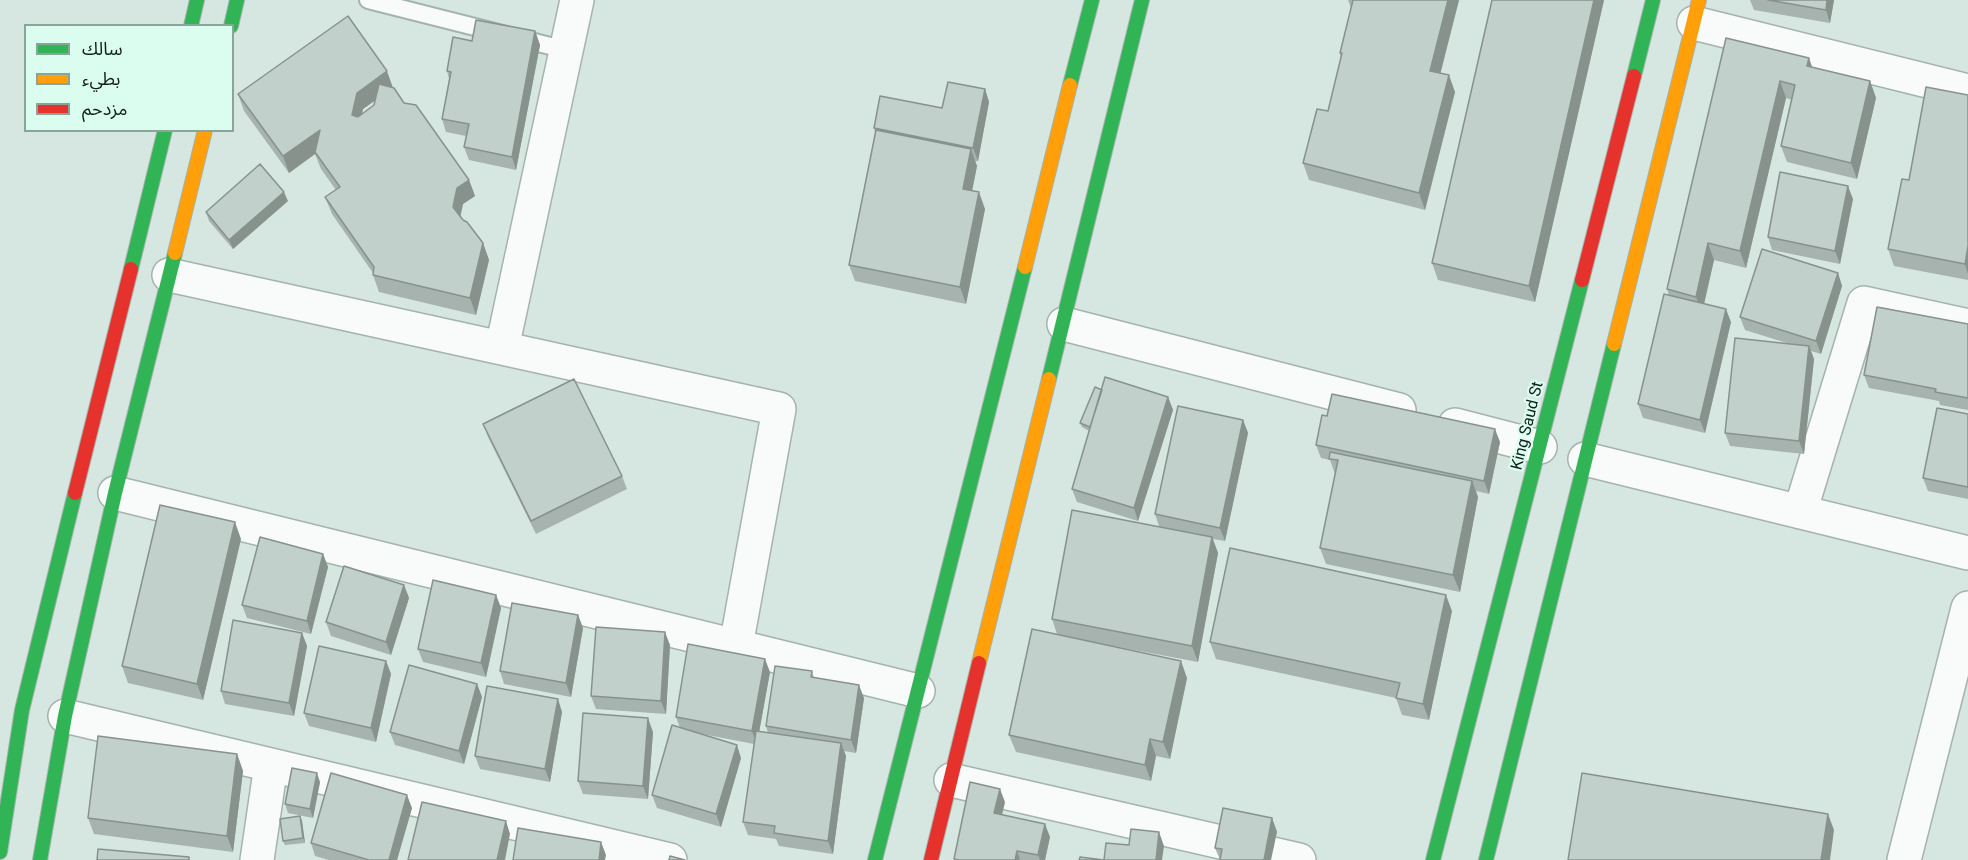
<!DOCTYPE html>
<meta charset="utf-8">
<style>
body{margin:0}
#map{position:relative;width:1968px;height:860px;overflow:hidden;background:#d5e7e0;font-family:Roboto,"Noto Sans Arabic",sans-serif}
canvas{display:block}
.legend{position:absolute;left:24px;top:24px;width:210px;height:108px;box-sizing:border-box;background:#dafdef;border:2px solid #8aa49a;margin:0;padding:8px 10px;list-style:none;font-size:18px;color:#121f1a}
.legend li{display:flex;align-items:center;gap:12px;height:30px}
.legend b{width:30px;border:2px solid #8aa49a}
</style>
<div id="map">
<canvas width="1968" height="860"></canvas>
<ul class="legend">
<li><b style="height:8px;background:#30b455"></b>سالك</li>
<li><b style="height:8px;background:#ff9f0a"></b>بطيء</li>
<li><b style="height:8px;background:#e5322d"></b>مزدحم</li>
</ul>
</div>
<script>
const context = document.querySelector('canvas').getContext('2d');
context.lineJoin = 'round';
function toPath(rows) {
  const path = new Path2D();
  for (const r of rows) {
    path.moveTo(r[0], r[1]);
    for (let i = 2; i < r.length; i += 2) path.lineTo(r[i], r[i + 1]);
  }
  return path;
}
function strokePath(path, color, width, dash) {
  context.strokeStyle = color;
  context.lineWidth = width;
  context.lineCap = dash ? 'butt' : 'round';
  context.setLineDash(dash || []);
  context.stroke(path);
}
function paint(path, color) {
  context.fillStyle = color;
  context.fill(path, 'evenodd');
}
function write(font, color, halo, rows, align = 'center') {
  context.font = font + ' Roboto,sans-serif';
  context.lineWidth = 4.5;
  context.setLineDash([]);
  context.textBaseline = 'middle';
  context.strokeStyle = halo;
  context.fillStyle = color;
  for (const [text, x, y, turn = 0] of rows) {
    context.save();
    context.translate(x, y);
    context.rotate((+turn || 0) * Math.PI / 180);
    context.textAlign = isNaN(turn) ? turn : align;
    if (halo) context.strokeText(text, 0, 0);
    context.fillText(text, 0, 0);
    context.restore();
  }
}
const lane = toPath([
 [368,0,566,50]
]);
const street = toPath([
 [1694,23,1968,91],
 [169,275,779,409,736,646],
 [1064,324,1399,410],
 [502,348,577,0],
 [1455,425,1540,447],
 [1585,459,1968,553],
 [115,493,918,691],
 [1800,512,1864,303,1968,326],
 [65,716,670,860],
 [951,780,1299,860],
 [257,860,271,765],
 [1904,860,1968,608]
]);
const fast = toPath([
 [191,26,197,0],
 [231,26,237,0],
 [1634,76,1653,0],
 [1070,85,1092,0],
 [131,269,165,130],
 [1049,379,1142,0],
 [0,852,22,710,75,493],
 [40,860,65,716,115,493,175,253],
 [875,860,1025,267],
 [1433,860,1582,280],
 [1486,860,1614,344]
]);
const slow = toPath([
 [175,253,205,130],
 [1025,267,1070,85],
 [1614,344,1699,0],
 [979,663,1049,379]
]);
const jam = toPath([
 [1582,280,1634,76],
 [75,493,131,269],
 [931,860,979,663]
]);
strokePath(lane, '#a5b3ad', 20);
strokePath(street, '#a5b3ad', 36);
strokePath(fast, '#a5b3ad', 16);
strokePath(slow, '#a5b3ad', 16);
strokePath(jam, '#a5b3ad', 16);
strokePath(lane, '#f9fbfa', 16);
strokePath(street, '#f9fbfa', 33);
strokePath(fast, '#30b455', 14);
strokePath(slow, '#ff9f0a', 14);
strokePath(jam, '#e5322d', 14);
paint(toPath([
 [1348,0,1459,0,1440,73,1455,92,1425,210,1309,180,1303,163,1328,111,1341,58,1340,53,1351,8],
 [1492,0,1604,0,1535,302,1438,280,1432,263],
 [1750,0,1834,0,1830,23,1754,10],
 [535,31,540,45,516,170,469,160,464,147,466,136,446,132,442,119,449,79,447,71,472,41],
 [1726,38,1812,68,1870,81,1876,98,1857,179,1787,162,1781,146,1792,100,1786,98,1746,268,1714,260,1704,303,1731,322,1705,433,1643,418,1638,404,1669,295,1667,289],
 [393,88,404,103,469,180,475,196,463,204,460,217,483,243,489,260,476,315,379,292,373,275,373,273,332,214,325,197,336,190,321,169,315,154,289,173,244,111,238,94],
 [375,100,374,105,362,114,363,109],
 [985,89,989,102,978,161,975,161,977,166,972,191,985,209,966,304,855,281,849,265,875,133,874,128,942,108],
 [1968,95,1968,280,1894,266,1888,249,1909,180],
 [1853,199,1840,264,1772,250,1768,237],
 [288,201,233,249,209,221,206,212],
 [1838,273,1842,286,1821,354,1811,351,1814,359,1804,454,1730,446,1725,433,1790,344,1745,330,1740,317],
 [1968,324,1968,410,1940,405,1939,401,1869,388,1864,375],
 [1102,390,1168,397,1173,410,1138,521,1077,502,1072,489,1089,431,1082,427,1080,423],
 [1968,414,1968,499,1928,491,1923,478],
 [1243,420,1248,433,1225,541,1213,539,1218,553,1198,662,1113,646,1187,678,1170,759,1156,756,1151,781,1016,752,1009,735,1057,634,1052,619,1159,526,1155,514],
 [483,424,622,476,627,489,536,534,488,437],
 [1500,442,1489,494,1476,491,1478,497,1460,592,1326,564,1320,548,1335,474,1330,460,1321,458,1316,445],
 [241,539,203,700,128,683,122,666],
 [323,554,328,567,311,634,247,618,242,605],
 [404,585,409,598,391,655,331,636,326,622],
 [496,595,501,608,486,677,423,662,418,649],
 [1452,611,1429,720,1402,715,1396,698,1216,659,1210,642],
 [578,615,583,628,571,697,504,684,500,671],
 [302,633,307,646,294,716,225,704,221,691],
 [670,645,666,714,596,709,591,696],
 [386,661,391,674,376,742,309,726,304,713],
 [812,671,814,678,864,698,856,753,844,751,846,756,833,854,779,846,776,839,748,835,743,822,754,744,697,733,741,758,721,827,657,808,652,795,680,728,676,717,770,672,759,732,768,733,766,726],
 [477,684,482,697,464,764,395,745,390,732],
 [562,712,550,782,480,769,475,756],
 [653,732,648,799,583,794,578,781],
 [237,754,243,771,233,852,94,834,88,818],
 [320,782,313,818,288,813,285,804],
 [1005,802,1002,815,1050,837,1045,860,954,860,954,859],
 [412,808,397,860,329,860,315,856,311,843],
 [300,816,302,821,305,843,285,845,283,841],
 [1272,818,1277,832,1220,860,1215,848]
]), '#a6b3ae');
paint(toPath([
 [1448,0,1459,0,1437,87,1430,71],
 [1594,0,1604,0,1535,302,1529,286],
 [1827,0,1834,0,1830,23,1826,10],
 [535,31,540,45,516,170,512,157],
 [1809,58,1815,75,1807,66],
 [387,71,393,88,363,109,358,132,352,115,357,93],
 [1449,75,1455,92,1425,210,1419,193],
 [1780,81,1786,98,1746,268,1740,251],
 [1870,81,1876,98,1857,179,1851,163],
 [985,89,989,102,978,161,973,148],
 [320,130,326,146,289,173,283,156],
 [971,149,977,166,969,206,963,189],
 [469,180,475,196,463,204,459,223,453,207,457,188],
 [1848,186,1853,199,1840,264,1835,251],
 [284,192,288,201,233,249,229,240],
 [979,192,985,209,966,304,960,287],
 [483,243,489,260,476,315,470,298],
 [1708,243,1714,260,1702,313,1696,297],
 [1968,246,1968,274,1965,264],
 [1838,273,1842,286,1821,354,1816,341],
 [1726,309,1731,322,1705,433,1700,420],
 [1809,346,1814,359,1804,454,1799,441],
 [1168,397,1173,410,1138,521,1134,508],
 [1243,420,1248,433,1225,541,1220,528],
 [1495,429,1500,442,1489,494,1484,481],
 [1472,481,1478,497,1460,592,1453,575],
 [235,522,241,539,203,700,197,684],
 [1212,537,1218,553,1198,662,1192,646],
 [323,554,328,567,311,634,307,621],
 [404,585,409,598,391,655,386,642],
 [496,595,501,608,486,677,481,663],
 [1446,595,1452,611,1429,720,1423,704],
 [578,615,583,628,571,697,566,683],
 [665,632,670,645,666,714,661,701],
 [302,633,307,646,294,716,289,703],
 [765,659,770,672,757,744,752,731],
 [386,661,391,674,376,742,371,728],
 [1181,661,1187,678,1170,759,1163,742],
 [477,684,482,697,464,764,459,751],
 [859,685,864,698,856,753,851,740],
 [558,699,562,712,550,782,545,769],
 [648,718,653,732,648,799,643,786],
 [1150,739,1156,756,1151,781,1145,765],
 [841,743,846,756,833,854,828,841],
 [737,745,741,758,721,827,716,814],
 [237,754,243,771,233,852,227,836],
 [317,773,320,782,313,818,310,809],
 [1000,789,1005,802,999,826,994,813],
 [407,795,412,808,397,860,389,860],
 [1828,814,1834,830,1830,860,1821,860],
 [300,816,302,821,305,843,303,838],
 [1272,818,1277,832,1271,860,1264,860],
 [506,821,510,834,505,860,497,860],
 [1045,824,1050,837,1045,860,1040,860,1038,855],
 [1159,832,1164,846,1162,860,1156,860],
 [601,842,606,855,605,860,599,860],
 [1017,851,1020,860,1015,860]
]), '#87928d');
const building = toPath([
 [1353,0,1448,0,1430,71,1449,75,1419,193,1303,163,1317,109,1328,111,1342,53,1340,53,1353,0],
 [1492,0,1594,0,1529,286,1432,263,1492,0],
 [1768,0,1827,0,1826,10,1768,0],
 [348,16,387,71,357,93,352,115,358,117,374,105,379,84,394,88,404,103,416,105,469,180,457,188,453,207,463,220,467,222,483,243,470,298,373,275,374,267,325,197,340,187,315,152,320,130,283,156,238,94,348,16],
 [476,20,535,31,512,157,464,147,469,124,442,119,451,72,447,71,453,37,472,41,476,20],
 [1726,38,1809,58,1807,66,1870,81,1851,163,1781,146,1795,85,1780,81,1740,251,1708,243,1696,297,1667,289,1726,38],
 [948,82,985,89,973,148,874,128,880,96,942,108,948,82],
 [1926,87,1968,95,1968,246,1965,264,1888,249,1902,179,1909,180,1926,87],
 [876,130,971,149,963,189,979,192,960,287,849,265,876,130],
 [260,164,284,192,229,240,206,212,260,164],
 [1780,172,1848,186,1835,251,1768,237,1780,172],
 [1762,249,1838,273,1816,341,1740,317,1762,249],
 [1664,294,1726,309,1700,420,1638,404,1664,294],
 [1877,307,1968,324,1968,398,1935,392,1936,389,1864,375,1877,307],
 [1735,338,1809,346,1799,441,1725,433,1735,338],
 [1105,377,1168,397,1134,508,1072,489,1105,377],
 [574,379,622,476,531,521,483,424,574,379],
 [1095,387,1102,390,1090,427,1080,423,1095,387],
 [1332,394,1495,429,1484,481,1316,445,1322,415,1327,416,1332,394],
 [1178,406,1243,420,1220,528,1155,514,1178,406],
 [1937,408,1968,414,1968,487,1923,478,1937,408],
 [1330,452,1472,481,1453,575,1320,548,1338,460,1329,459,1330,452],
 [160,505,235,522,197,684,122,666,160,505],
 [1072,510,1212,537,1192,646,1052,619,1072,510],
 [260,537,323,554,307,621,242,605,260,537],
 [1230,548,1446,595,1423,704,1396,698,1400,683,1210,642,1230,548],
 [344,566,404,585,386,642,326,622,344,566],
 [433,580,496,595,481,663,418,649,433,580],
 [512,603,578,615,566,683,500,671,512,603],
 [233,620,302,633,289,703,221,691,233,620],
 [596,627,665,632,661,701,591,696,596,627],
 [1032,629,1181,661,1163,742,1150,739,1145,765,1009,735,1032,629],
 [688,644,765,659,752,731,676,717,688,644],
 [319,646,386,661,371,728,304,713,319,646],
 [409,665,477,684,459,751,390,732,409,665],
 [775,666,812,671,811,677,859,685,851,740,766,726,775,666],
 [487,686,558,699,545,769,475,756,487,686],
 [583,713,648,718,643,786,578,781,583,713],
 [672,725,737,745,716,814,652,795,672,725],
 [756,731,841,743,828,841,774,833,775,826,743,822,756,731],
 [98,736,237,754,227,836,88,818,98,736],
 [292,768,317,773,310,809,285,804,292,768],
 [331,773,407,795,389,860,369,860,311,843,331,773],
 [1582,773,1828,814,1821,860,1568,860,1582,773],
 [970,782,1000,789,994,813,1045,824,1038,855,1017,851,1015,860,959,860,954,859,970,782],
 [422,802,506,821,497,860,408,860,422,802],
 [1223,808,1272,818,1264,860,1220,860,1222,849,1215,848,1223,808],
 [300,816,303,838,283,841,280,819,300,816],
 [518,828,601,842,599,860,513,860,518,828],
 [1131,829,1159,832,1156,860,1079,860,1080,857,1104,860,1106,843,1129,845,1131,829],
 [98,849,189,857,189,860,97,860,98,849],
 [670,856,685,860,669,860,670,856]
]);
paint(building, '#c1d0ca');
strokePath(building, '#87928d', 1.5);
write('16px', '#121f1a', '#dafdef', [
 ["King Saud St",1528,426,-76]
]);
</script>
